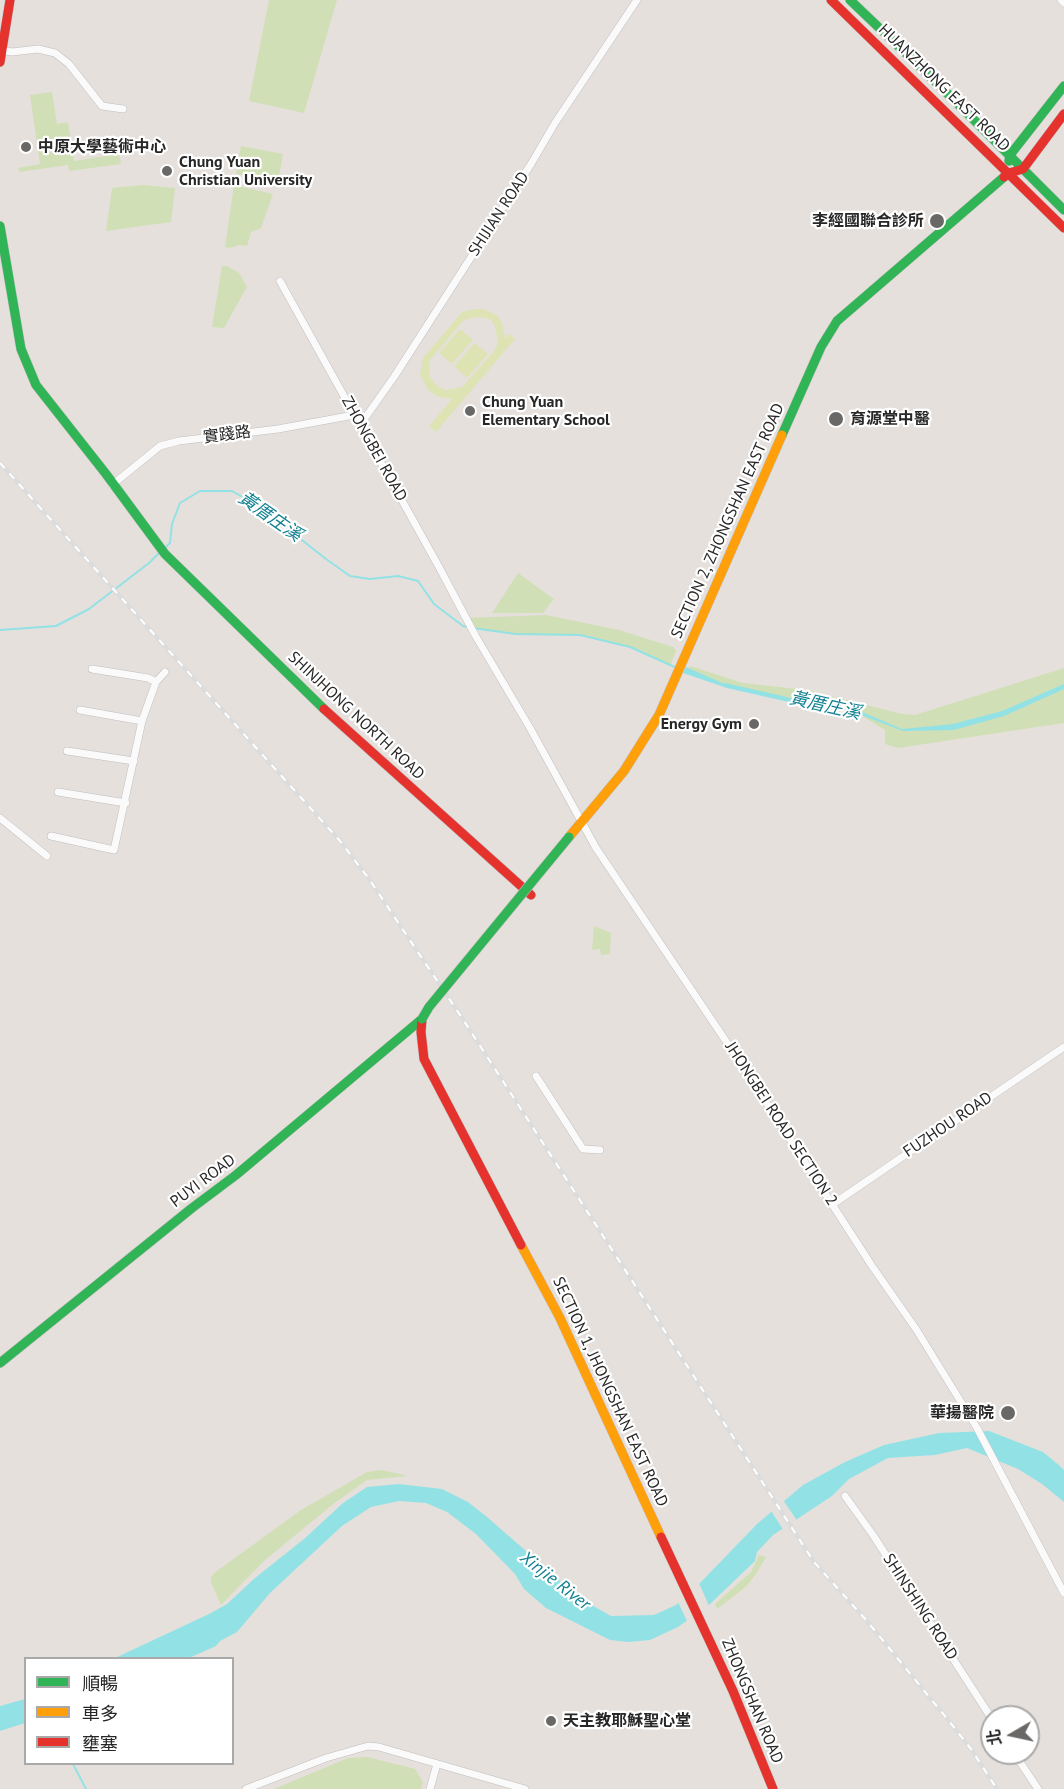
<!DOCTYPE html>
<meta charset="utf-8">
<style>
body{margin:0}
#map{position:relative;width:1064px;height:1789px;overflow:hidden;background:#e6e0dc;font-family:"PT Sans","Noto Sans TC",sans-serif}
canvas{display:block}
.legend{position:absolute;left:24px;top:1657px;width:210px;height:108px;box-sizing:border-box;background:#fff;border:2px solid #a9a9a9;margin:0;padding:8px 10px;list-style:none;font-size:18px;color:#272727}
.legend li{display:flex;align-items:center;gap:12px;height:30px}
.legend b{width:30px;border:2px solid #a9a9a9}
.north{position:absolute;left:980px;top:1705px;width:60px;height:60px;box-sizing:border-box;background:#fff;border:2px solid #a9a9a9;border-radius:50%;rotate:261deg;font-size:16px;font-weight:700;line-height:24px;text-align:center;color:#272727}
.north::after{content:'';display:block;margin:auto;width:21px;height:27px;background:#6a6866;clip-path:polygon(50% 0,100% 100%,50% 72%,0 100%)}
</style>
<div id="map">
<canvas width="1064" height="1789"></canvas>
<ul class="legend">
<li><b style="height:8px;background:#30b455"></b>順暢</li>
<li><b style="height:8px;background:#ff9f0a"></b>車多</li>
<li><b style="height:8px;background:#e5322d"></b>壅塞</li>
</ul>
<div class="north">北</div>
</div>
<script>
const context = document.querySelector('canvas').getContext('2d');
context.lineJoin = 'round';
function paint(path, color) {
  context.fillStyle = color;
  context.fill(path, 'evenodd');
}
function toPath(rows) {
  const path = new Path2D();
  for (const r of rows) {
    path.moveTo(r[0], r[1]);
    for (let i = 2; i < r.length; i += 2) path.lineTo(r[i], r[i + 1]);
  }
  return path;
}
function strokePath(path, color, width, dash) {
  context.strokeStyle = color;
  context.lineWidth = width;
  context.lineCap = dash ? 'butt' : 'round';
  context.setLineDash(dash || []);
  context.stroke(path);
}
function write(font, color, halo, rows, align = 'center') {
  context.font = font + ' "PT Sans","Noto Sans TC",sans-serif';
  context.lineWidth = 4.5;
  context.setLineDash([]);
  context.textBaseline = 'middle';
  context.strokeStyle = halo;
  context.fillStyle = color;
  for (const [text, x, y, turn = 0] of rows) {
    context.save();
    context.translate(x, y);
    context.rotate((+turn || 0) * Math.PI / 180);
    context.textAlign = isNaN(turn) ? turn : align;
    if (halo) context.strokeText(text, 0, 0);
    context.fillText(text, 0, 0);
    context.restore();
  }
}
paint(toPath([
 [269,0,337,0,304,113,249,101],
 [52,92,57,124,68,122,74,161,119,154,121,164,69,171,68,165,19,172,18,168,40,164,30,95],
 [241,146,283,154,278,182,236,174],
 [143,185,175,188,171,222,106,231,112,188],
 [234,185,273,194,261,228,251,232,247,246,239,245,230,248,225,247],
 [222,266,227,266,239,273,247,287,224,328,212,327],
 [518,573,554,599,543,613,492,613],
 [546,615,619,630,673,647,676,651,670,666,630,647,580,635,515,634,470,627,466,618],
 [690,666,743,683,807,690,902,714,915,715,1064,668,1064,723,898,748,885,744,885,730,859,714,858,709,784,697,727,685,687,672],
 [594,926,611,933,610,954,601,955,600,949,592,950],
 [382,1470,408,1476,367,1480,332,1505,264,1561,221,1605,211,1583,211,1577,214,1573,301,1510,367,1472],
 [759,1555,766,1557,756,1574,747,1586,717,1609,715,1604,751,1572],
 [367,1757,415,1769,423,1782,421,1789,274,1789,348,1758]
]), '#d1dfb6');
paint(toPath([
 [475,309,484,309,498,316,502,323,505,339,509,334,515,339,436,432,429,426,452,399,439,397,428,390,420,375,423,358,462,312],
 [476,317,486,318,491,320,495,326,498,343,495,350,462,387,446,390,438,387,430,377,429,369,430,360,464,320],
 [460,329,473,340,452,364,439,353],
 [475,343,488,354,467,378,454,366]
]), '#dde3b3');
paint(toPath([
 [686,667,727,685,784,697,853,708,902,729,953,724,1002,711,1064,684,1064,689,1004,716,954,730,903,731,853,712,784,701,727,688,683,673],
 [989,1431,1043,1452,1060,1466,1064,1470,1064,1502,1042,1484,1018,1469,967,1448,935,1455,888,1458,849,1479,832,1496,773,1535,757,1552,755,1561,709,1605,678,1627,650,1640,628,1642,610,1640,546,1608,524,1589,515,1574,476,1534,447,1512,426,1503,399,1501,371,1507,342,1526,270,1593,237,1632,220,1641,216,1646,189,1658,115,1658,209,1614,227,1604,255,1578,304,1539,343,1503,367,1487,399,1484,442,1489,468,1502,487,1517,581,1599,611,1616,654,1615,676,1605,700,1583,757,1524,803,1485,845,1462,884,1445,939,1433],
 [25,1699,25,1723,0,1731,0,1706]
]), '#92e2e5');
paint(toPath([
 [783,1500,798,1522,784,1531,770,1509],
 [698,1581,710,1608,688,1623,677,1600]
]), '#e6e0dc');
strokePath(toPath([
 [165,548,170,543,172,524,180,503,200,491,232,491,260,507,326,559,350,576,370,579,398,576,418,581,434,604,463,626,467,627],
 [473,628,515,634,580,635,630,647,677,668],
 [0,630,56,626,89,609,149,563,161,551],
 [725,684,787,698],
 [73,1764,86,1789]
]), '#92e2e5', 2);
const street = toPath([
 [1061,0,1064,3],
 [2,50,12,52,38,49,55,53,69,64,102,106,123,109],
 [280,281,439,567,475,635,530,728,596,848,742,1065,872,1266,916,1329,977,1428,1064,1593],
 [112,485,160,446,179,441,278,429,354,415,365,418,394,377,531,164,555,123,637,0],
 [92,669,148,678,156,682],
 [80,710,142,721],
 [67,751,134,761],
 [58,792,126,803],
 [0,818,47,856],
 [51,836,114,850,142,721,156,682,165,672],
 [536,1076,583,1149,600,1150],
 [833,1204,1064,1047],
 [845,1496,873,1535,992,1719],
 [1014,1753,1038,1789],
 [246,1789,326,1758,368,1746,379,1747,525,1789],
 [430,1789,437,1764]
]);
const fast = toPath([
 [850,0,941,87,1064,210],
 [1009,161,1010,155,1064,86],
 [0,226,21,349,36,385,106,474,165,554,324,709],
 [782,435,821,347,837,321,1004,177],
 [0,1363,192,1208,236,1175,422,1019]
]);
const slow = toPath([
 [569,837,624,771,659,715,782,435],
 [521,1245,560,1318,661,1537]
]);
const jam = toPath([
 [831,0,1064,228],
 [0,62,10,0],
 [1004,177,1009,173,1023,169,1064,114],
 [324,709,531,895],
 [422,1019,421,1032,424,1059,521,1245],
 [661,1537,733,1691,773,1789]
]);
strokePath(street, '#bfbdbe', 8);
strokePath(fast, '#bfbdbe', 10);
strokePath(slow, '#bfbdbe', 10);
strokePath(jam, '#bfbdbe', 10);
strokePath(street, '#fbfafa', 7);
strokePath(fast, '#30b455', 9);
strokePath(slow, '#ff9f0a', 9);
strokePath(jam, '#e5322d', 9);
const rail = toPath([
 [0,463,340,841,369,879,464,1021,814,1562,867,1621,953,1726,971,1749,997,1789]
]);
strokePath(rail, '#dcdcdd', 4.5);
strokePath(rail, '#fff', 2, [7]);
const fastBridge = toPath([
 [422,1019,429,1007,569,837]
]);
strokePath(fastBridge, '#bfbdbe', 10, []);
strokePath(fastBridge, '#30b455', 9);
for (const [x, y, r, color] of [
 [26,147,6,"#6a6866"],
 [167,171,6,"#6a6866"],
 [937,221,8,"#6a6866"],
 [470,411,6,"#6a6866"],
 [836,419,8,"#6a6866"],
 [754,724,6,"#6a6866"],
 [1008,1413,8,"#6a6866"],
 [551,1721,6,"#6a6866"]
]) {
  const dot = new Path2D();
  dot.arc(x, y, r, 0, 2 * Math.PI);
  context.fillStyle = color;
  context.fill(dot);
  strokePath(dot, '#fff', 2);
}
write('16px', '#272727', '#fff', [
 ["HUANZHONG EAST ROAD",944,88,44],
 ["SHIJIAN ROAD",499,214,-57],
 ["實踐路",227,435,-7],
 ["ZHONGBEI ROAD",374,449,61],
 ["SECTION 2, ZHONGSHAN EAST ROAD",728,521,-66],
 ["SHINJHONG NORTH ROAD",356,716,43],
 ["JHONGBEI ROAD SECTION 2",781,1124,57],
 ["FUZHOU ROAD",948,1125,-34],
 ["PUYI ROAD",203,1181,-37],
 ["SECTION 1, JHONGSHAN EAST ROAD",610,1392,65],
 ["SHINSHING ROAD",920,1607,57],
 ["ZHONGSHAN ROAD",752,1701,67]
]);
write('bold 16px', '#272727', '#fff', [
 ["中原大學藝術中心",38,147],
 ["Chung Yuan",179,162],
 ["Christian University",179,180],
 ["李經國聯合診所",924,221,"right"],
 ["Chung Yuan",482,402],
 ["Elementary School",482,420],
 ["育源堂中醫",850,419],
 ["Energy Gym",742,724,"right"],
 ["華揚醫院",994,1413,"right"],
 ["天主教耶穌聖心堂",563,1721]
], 'left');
write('italic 18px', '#118091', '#fff', [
 ["黃厝庄溪",270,517,35],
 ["黃厝庄溪",825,706,13],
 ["Xinjie River",555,1581,38]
]);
</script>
